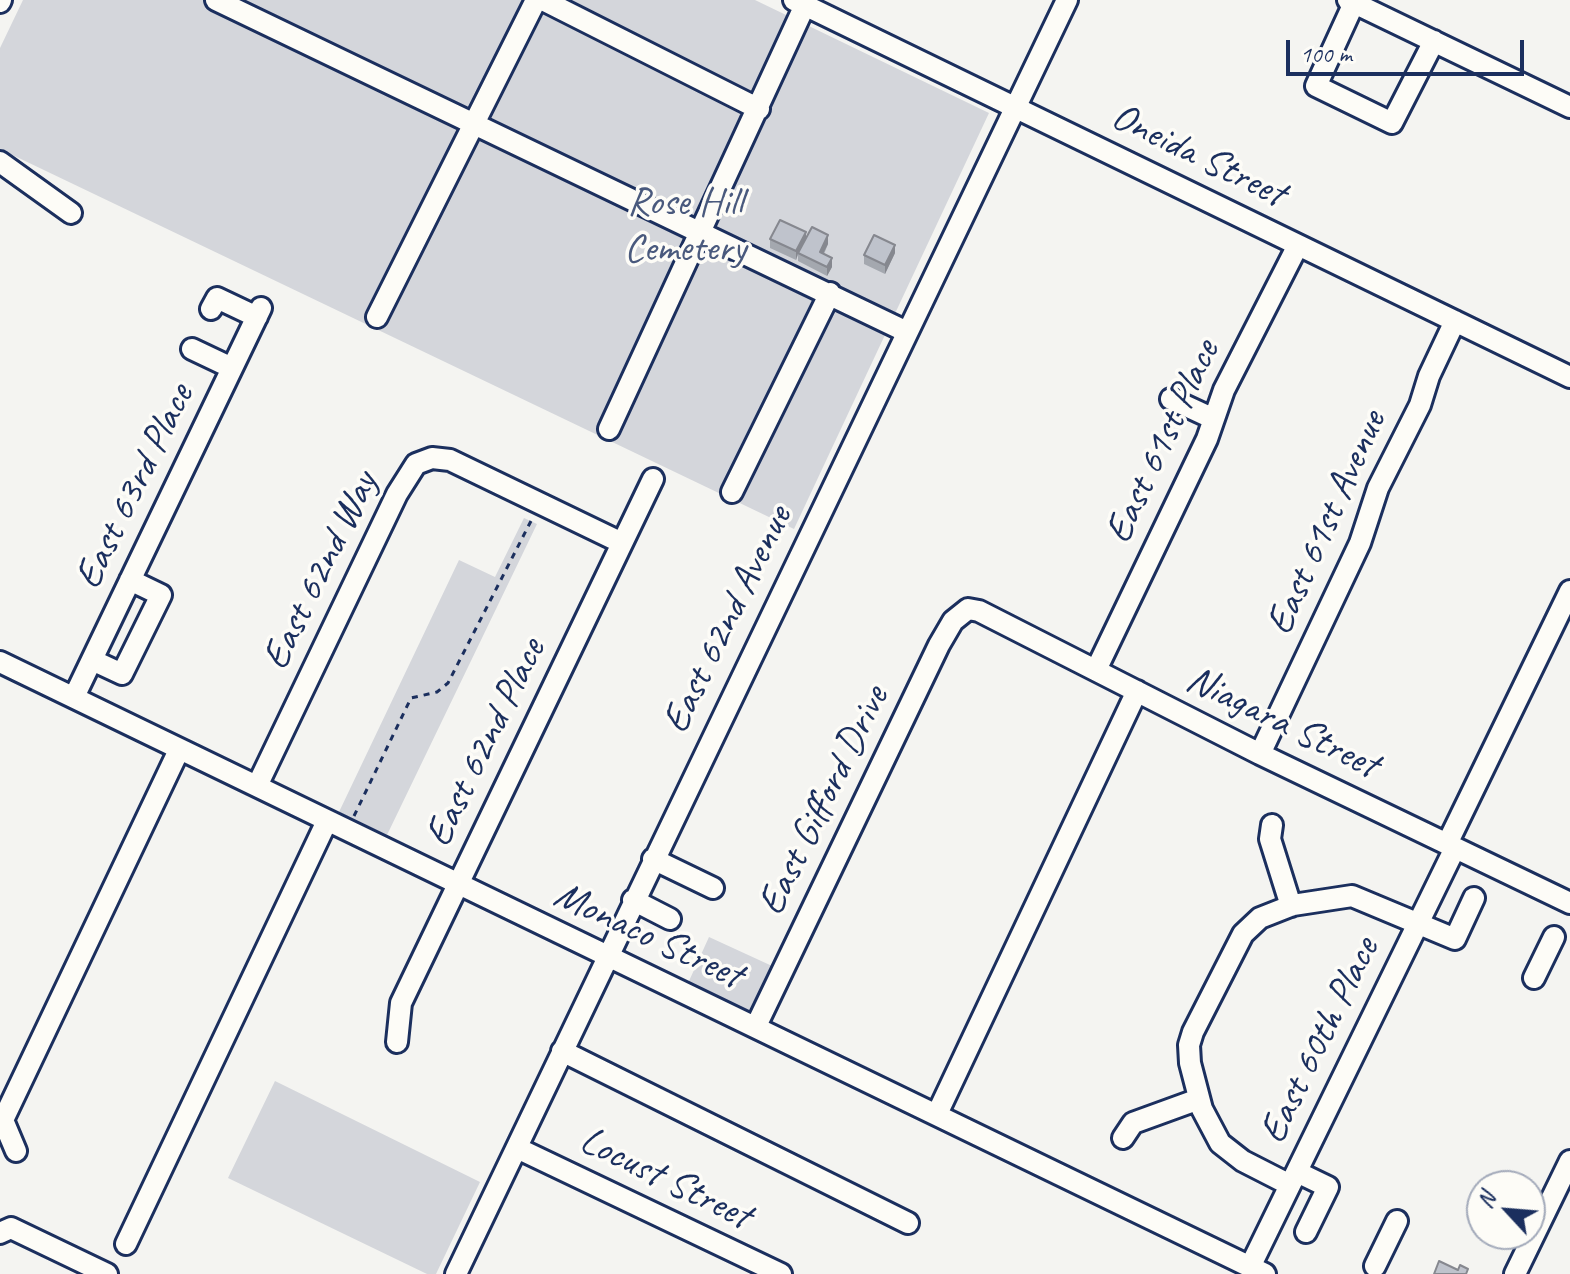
<!DOCTYPE html>
<style>
body{margin:0}
#map{position:relative;width:1570px;height:1274px;overflow:hidden;background:#f4f4f1;font-family:Caveat,sans-serif}
canvas{display:block}
.north{position:absolute;left:1466px;top:1170px;width:80px;height:80px;box-sizing:border-box;background:#fdfcf7;border:2px solid #a3aaba;border-radius:50%;rotate:296deg;font-size:22px;font-weight:700;line-height:32px;text-align:center;color:#1b2f5e}
.north::after{content:'';display:block;margin:auto;width:28px;height:36px;background:#1b2f5e;clip-path:polygon(50% 0,100% 100%,50% 72%,0 100%)}
.scale{position:absolute;left:1286px;top:40px;width:238px;height:36px;box-sizing:border-box;border:4px solid #1b2f5e;border-top:0;padding-left:10px;font-size:24px;line-height:28px;white-space:nowrap;color:#1b2f5e;-webkit-text-stroke:6px #fdfcf7;paint-order:stroke}
</style>
<div id="map">
<canvas width="1570" height="1274"></canvas>
<div class="north">N</div>
<div class="scale">100 m</div>
</div>
<script>
const context = document.querySelector('canvas').getContext('2d');
context.lineJoin = 'round';
function paint(path, color) {
  context.fillStyle = color;
  context.fill(path, 'evenodd');
}
function toPath(rows) {
  const path = new Path2D();
  for (const r of rows) {
    path.moveTo(r[0], r[1]);
    for (let i = 2; i < r.length; i += 2) path.lineTo(r[i], r[i + 1]);
  }
  return path;
}
function strokePath(path, color, width, dash) {
  context.strokeStyle = color;
  context.lineWidth = width;
  context.lineCap = dash ? 'butt' : 'round';
  context.setLineDash(dash || []);
  context.stroke(path);
}
function write(font, color, halo, rows, align = 'center') {
  context.font = font + ' Caveat,sans-serif';
  context.lineWidth = 7;
  context.setLineDash([]);
  context.textBaseline = 'middle';
  context.strokeStyle = halo;
  context.fillStyle = color;
  for (const [text, x, y, turn = 0] of rows) {
    context.save();
    context.translate(x, y);
    context.rotate((+turn || 0) * Math.PI / 180);
    context.textAlign = isNaN(turn) ? turn : align;
    if (halo) context.strokeText(text, 0, 0);
    context.fillText(text, 0, 0);
    context.restore();
  }
}
paint(toPath([
 [23,0,755,0,989,113,794,529,0,149,0,48],
 [524,518,537,524,387,835,339,812,459,560,495,577],
 [709,937,783,971,756,1026,684,992],
 [275,1081,480,1182,436,1274,427,1274,228,1178]
]), '#d4d6db');
const minor = toPath([
 [216,0,907,332],
 [543,0,759,109],
 [794,0,1570,377],
 [1348,0,1570,107],
 [0,2,1,0],
 [1354,3,1316,86,1392,123,1434,41],
 [0,162,71,213],
 [211,309,217,298,257,317],
 [377,317,536,0],
 [192,349,232,368],
 [1171,399,1214,419],
 [609,429,805,5],
 [732,492,830,293],
 [92,660,122,674,161,595,130,580],
 [0,662,1265,1274],
 [1096,670,1207,439,1224,390,1298,245],
 [74,697,261,308],
 [1260,754,1360,543,1378,488,1420,405,1429,376,1455,321],
 [257,786,397,494,416,464,432,458,450,460,622,543],
 [1272,825,1270,839,1291,906],
 [1447,844,1570,591],
 [653,859,713,888],
 [633,900,670,919],
 [1534,978,1554,937],
 [756,1026,939,645,953,621,968,609,979,611,1260,754,1570,903],
 [397,1042,401,1003,653,479],
 [562,1051,908,1223],
 [937,1114,1137,691],
 [1123,1138,1133,1123,1199,1099],
 [517,1148,781,1274],
 [16,1151,3,1120,179,750],
 [1297,1172,1328,1187,1306,1232],
 [1290,1185,1243,1161,1220,1143,1202,1109,1190,1063,1189,1045,1193,1032,1243,934,1260,918,1293,905,1352,896,1455,939,1474,898],
 [0,1233,11,1228,107,1274],
 [126,1244,327,821],
 [1375,1266,1397,1221],
 [1250,1267,1455,848],
 [456,1274,1067,0],
 [1515,1274,1570,1161]
]);
strokePath(minor, '#1b2f5e', 26);
strokePath(toPath([
 [354,816,411,698,437,692,448,683,532,519]
]), '#1b2f5e', 3, [6, 6]);
strokePath(minor, '#fdfcf7', 20);
paint(toPath([
 [770,239,806,239,828,244,824,254,832,267,827,276,798,261,798,255,796,260,770,248],
 [895,253,885,274,864,264,864,255]
]), '#a4a8af');
paint(toPath([
 [806,232,806,241,798,253,796,260,796,251],
 [828,235,828,244,820,260,820,252],
 [895,245,895,253,885,274,885,265],
 [832,258,832,267,827,276,827,267]
]), '#86888f');
const building = toPath([
 [780,220,806,232,796,251,770,239,780,220],
 [812,227,828,235,820,252,832,258,827,267,798,253,812,227],
 [874,235,895,245,885,265,864,255,874,235],
 [1439,1261,1458,1270,1460,1265,1468,1269,1466,1274,1434,1274,1439,1261]
]);
paint(building, '#bfc3cc');
strokePath(building, '#86888f', 2);
write('40px', '#1b2f5e', '#fdfcf7', [
 ["Oneida Street",1198,156,26],
 ["East 61st Place",1163,442,-65],
 ["East 63rd Place",135,487,-64],
 ["East 61st Avenue",1327,523,-66],
 ["East 62nd Way",321,571,-64],
 ["East 62nd Avenue",728,620,-64],
 ["Niagara Street",1282,723,26],
 ["East 62nd Place",486,743,-64],
 ["East Gifford Drive",824,801,-64],
 ["Monaco Street",648,936,25],
 ["East 60th Place",1320,1041,-64],
 ["Locust Street",665,1179,26]
]);
write('40px', '#49597d', '#fdfcf7', [
 ["Rose Hill",685,204],
 ["Cemetery",685,250]
]);
</script>
